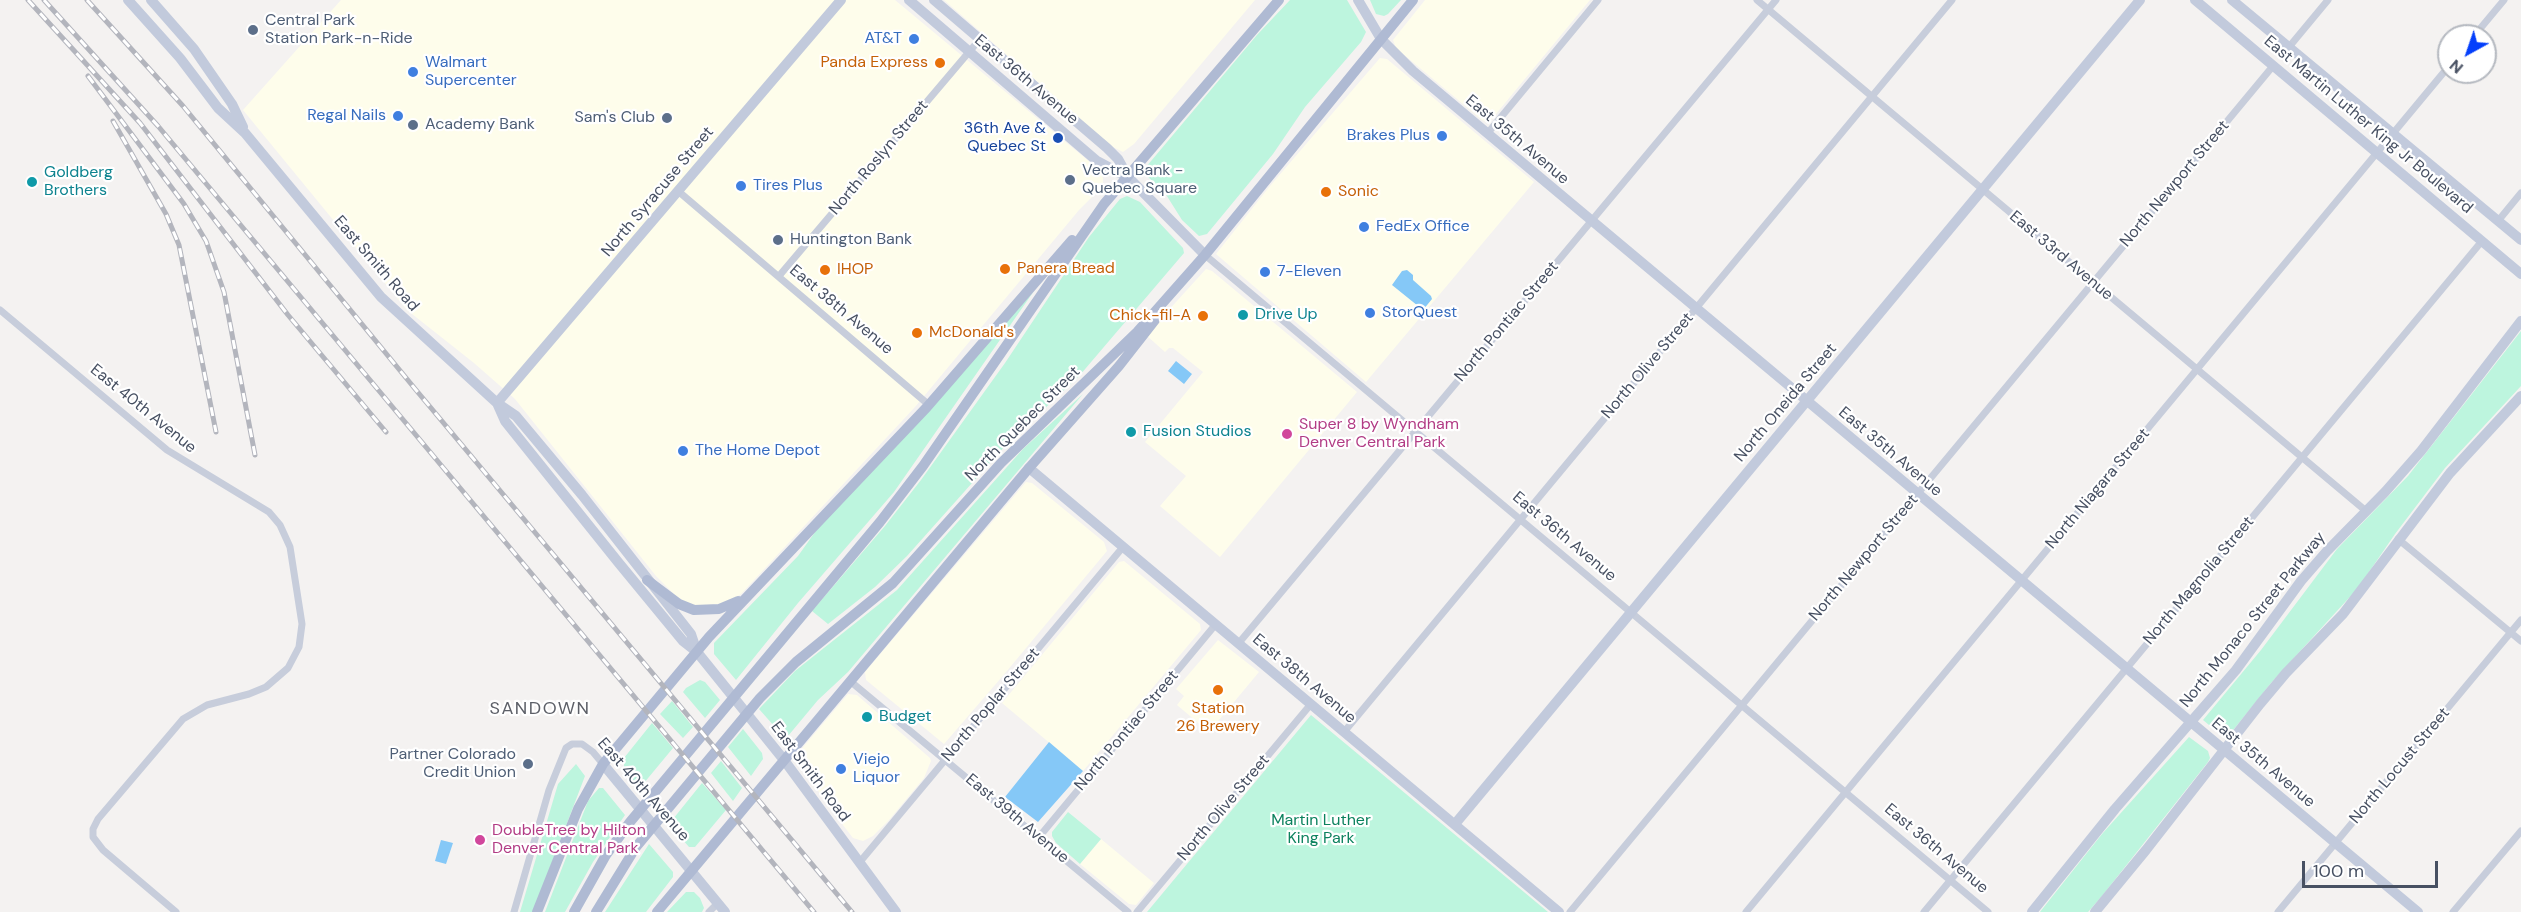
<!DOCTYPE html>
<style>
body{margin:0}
#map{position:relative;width:2521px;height:912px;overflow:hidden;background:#f4f2f1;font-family:"DM Sans",sans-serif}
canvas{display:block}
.north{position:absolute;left:2437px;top:24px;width:60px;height:60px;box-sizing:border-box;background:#fff;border:2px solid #b5b9c0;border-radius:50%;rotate:220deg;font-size:16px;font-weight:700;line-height:24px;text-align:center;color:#475062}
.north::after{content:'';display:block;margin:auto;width:21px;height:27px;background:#043ffb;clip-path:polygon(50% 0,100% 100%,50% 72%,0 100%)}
.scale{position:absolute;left:2302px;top:861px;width:136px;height:27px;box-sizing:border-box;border:3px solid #475062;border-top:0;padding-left:8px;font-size:18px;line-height:21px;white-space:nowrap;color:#475062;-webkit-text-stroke:4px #fff;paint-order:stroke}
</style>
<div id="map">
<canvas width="2521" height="912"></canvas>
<div class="north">N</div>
<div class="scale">100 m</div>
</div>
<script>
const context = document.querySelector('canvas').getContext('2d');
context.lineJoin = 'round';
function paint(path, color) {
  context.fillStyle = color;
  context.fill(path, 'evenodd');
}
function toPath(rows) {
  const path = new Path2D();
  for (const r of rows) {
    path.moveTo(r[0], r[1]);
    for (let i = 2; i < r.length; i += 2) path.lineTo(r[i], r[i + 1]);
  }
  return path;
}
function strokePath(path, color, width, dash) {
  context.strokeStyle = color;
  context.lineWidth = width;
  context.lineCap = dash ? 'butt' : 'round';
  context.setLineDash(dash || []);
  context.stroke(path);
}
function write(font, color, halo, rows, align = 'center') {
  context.font = font + ' "DM Sans",sans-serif';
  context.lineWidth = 4.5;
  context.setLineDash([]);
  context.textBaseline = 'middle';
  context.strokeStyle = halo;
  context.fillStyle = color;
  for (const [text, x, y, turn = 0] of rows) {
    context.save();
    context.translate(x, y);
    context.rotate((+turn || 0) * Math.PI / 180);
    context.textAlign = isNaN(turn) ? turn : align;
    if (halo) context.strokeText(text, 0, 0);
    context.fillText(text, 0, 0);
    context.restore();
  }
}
paint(toPath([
 [341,0,895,0,1097,168,1103,178,1103,186,1079,210,915,407,741,594,725,604,691,606,675,595,656,576,515,399,474,363,407,310,243,110],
 [944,0,1255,0,1134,144,1123,152,1111,146],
 [1425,0,1590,0,1491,120,1486,122,1482,120,1396,48,1393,40],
 [1380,58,1387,59,1534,182,1366,382,1216,254,1270,186],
 [1206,269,1212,271,1357,392,1220,557,1160,506,1186,476,1145,442,1203,372,1173,348,1169,348,1165,352,1146,335],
 [1026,482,1032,483,1104,542,1107,551,1001,678,944,744,866,680,865,672],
 [1124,561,1200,624,1201,630,1083,771,1002,703,1119,562],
 [1218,640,1259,672,1209,732,1177,705,1184,696,1176,689],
 [848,694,857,695,930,758,931,761,924,778,889,820,873,836,863,841,853,838,826,803,797,758,799,752],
 [1101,839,1154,883,1136,905,1129,904,1080,864]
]), '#fefdeb');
paint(toPath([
 [1290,0,1347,0,1366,32,1361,42,1305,107,1273,154,1207,234,1199,236,1182,220,1165,193,1147,176,1146,167,1257,35],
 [1370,0,1401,0,1388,14,1384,16,1376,14],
 [1127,196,1140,202,1183,248,1184,253,1080,375,1005,446,907,556,875,587,828,624,812,611,885,526,921,480,1005,363,1089,237,1120,199],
 [1034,291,894,492,798,603,736,680,714,654,714,643,798,556,823,521],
 [2521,331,2521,386,2445,468,2395,534,2358,588,2271,683,2226,739,2203,720,2261,650,2337,549,2408,476],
 [1083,394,848,672,818,700,788,736,782,735,759,709,795,671,897,590,1023,449],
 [700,680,705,682,720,700,705,718,683,692,686,688],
 [672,701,693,727,683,738,660,714],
 [1311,715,1548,912,1147,912],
 [652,723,673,748,639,789,624,770,624,758],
 [743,729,762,753,763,759,751,776,728,747],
 [2189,737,2208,751,2210,758,2208,762,2102,896,2088,912,2040,912,2102,834],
 [721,761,742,788,733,801,711,773],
 [576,764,585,776,533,912,520,912,558,784],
 [702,783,726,810,695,847,689,847,669,824],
 [599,788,603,788,625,815,593,862,565,912,545,912,588,801],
 [1068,812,1101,839,1080,864,1056,843,1052,836,1052,832],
 [649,844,673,872,673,877,646,912,605,912],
 [686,892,694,892,700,898,704,908,702,912,667,912]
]), '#bdf5de');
paint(toPath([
 [1407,270,1413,275,1413,280,1431,296,1432,299,1423,310,1392,285,1402,271],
 [1176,361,1192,374,1184,384,1168,371],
 [1049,742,1083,771,1038,822,1005,797],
 [441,840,453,843,446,864,435,861]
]), '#85c8f7');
strokePath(toPath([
 [1757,0,2366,511],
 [2474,36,2504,0],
 [2289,47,2328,0],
 [1487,134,1598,0],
 [678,191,929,405],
 [2498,221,2521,193],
 [1205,255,1988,912],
 [779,276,980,39],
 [0,310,167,450,269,512,280,525,290,547,302,624,299,647,288,668,266,687,249,694,207,705,183,719,98,819,93,829,93,837,103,850,176,912],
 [2398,539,2521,641],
 [1238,644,1776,0],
 [850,681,1128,912],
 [1344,732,1952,0],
 [1039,837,1216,624],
 [859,863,1123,547],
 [514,912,549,790,566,748,572,744,582,744,593,752,603,764],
 [709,912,718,903],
 [1137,912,1311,704],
 [1570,912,2273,66],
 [1746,912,2449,66],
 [1924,912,2482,241],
 [2278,912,2521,620],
 [2453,912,2521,831]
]), '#c7cddb', 7);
strokePath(toPath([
 [128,0,180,58,218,108,245,133,381,297,497,403,516,416,582,495,691,634,697,652],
 [151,0,194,49,232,104,243,127],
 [909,0,1097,161,1127,177],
 [934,0,1107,148,1118,159,1128,177,1205,255],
 [1358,0,1381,39,1413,71,2418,912],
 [2195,0,2521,274],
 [2232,0,2521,240],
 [497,403,505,421,618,562,683,641,697,652,784,760,896,912],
 [497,403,841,0],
 [1029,468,1559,912],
 [603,764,725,912],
 [1455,824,2140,0],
 [2032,912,2115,809,2236,670,2301,581,2327,551,2385,492,2421,451,2521,321],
 [2095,912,2146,850,2260,704,2286,673,2343,614,2450,473,2521,396]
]), '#c2cadc', 10);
strokePath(toPath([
 [647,580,679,604,694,610,719,609,738,601],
 [537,912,578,809,603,764,709,637,927,407,1072,240],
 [574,912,606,855,630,822,880,522,923,466,1104,204,1279,0],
 [596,912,636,847,760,698,796,662,893,583,1001,463,1137,332,1205,255,1413,0],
 [657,912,1029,468,1119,366,1155,320]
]), '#afbad3', 10);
const rail = toPath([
 [28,0,140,123,288,315,386,432],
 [44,0,158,126,814,912],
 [87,0,183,106,416,390,852,912],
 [88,76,184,204,206,241,224,292,255,455],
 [113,121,166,214,179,245,216,432]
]);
strokePath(rail, '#b3b5bd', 5);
strokePath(rail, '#fff', 3, [9]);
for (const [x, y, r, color] of [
 [253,30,6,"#5c6f8a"],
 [914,39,6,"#3f7fe0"],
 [940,63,6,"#e8710a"],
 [413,72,6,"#3f7fe0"],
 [398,116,6,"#3f7fe0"],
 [667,118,6,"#5c6f8a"],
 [413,125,6,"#5c6f8a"],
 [1442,136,6,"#3f7fe0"],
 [1058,138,6,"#1a4fb4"],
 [1070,180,6,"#5c6f8a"],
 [32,182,6,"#0f9aa8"],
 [741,186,6,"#3f7fe0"],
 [1326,192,6,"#e8710a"],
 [1364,227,6,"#3f7fe0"],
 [778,240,6,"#5c6f8a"],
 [1005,269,6,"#e8710a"],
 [825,270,6,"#e8710a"],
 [1265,272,6,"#3f7fe0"],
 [1370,313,6,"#3f7fe0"],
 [1243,315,6,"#0f9aa8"],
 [1203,316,6,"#e8710a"],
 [917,333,6,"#e8710a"],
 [1131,432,6,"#0f9aa8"],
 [1287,434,6,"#d1479c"],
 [683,451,6,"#3f7fe0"],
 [1218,690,6,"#e8710a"],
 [867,717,6,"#0f9aa8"],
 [528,764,6,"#5c6f8a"],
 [841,769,6,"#3f7fe0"],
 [480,840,6,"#d1479c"]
]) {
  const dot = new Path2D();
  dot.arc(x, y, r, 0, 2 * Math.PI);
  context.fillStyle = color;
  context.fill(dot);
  strokePath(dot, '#fff', 2);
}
write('16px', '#4e5e75', '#fff', [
 ["Central Park",265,21],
 ["Station Park-n-Ride",265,39],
 ["Sam's Club",655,118,"right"],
 ["Academy Bank",425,125],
 ["Vectra Bank -",1082,171],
 ["Quebec Square",1082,189],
 ["Huntington Bank",790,240],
 ["Partner Colorado",516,755,"right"],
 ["Credit Union",516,773,"right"]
], 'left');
write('16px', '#366cbe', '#fff', [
 ["AT&T",902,39,"right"],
 ["Walmart",425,63],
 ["Supercenter",425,81],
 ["Regal Nails",386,116,"right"],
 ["Brakes Plus",1430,136,"right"],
 ["Tires Plus",753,186],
 ["FedEx Office",1376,227],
 ["7-Eleven",1277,272],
 ["StorQuest",1382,313],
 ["The Home Depot",695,451],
 ["Viejo",853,760],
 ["Liquor",853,778]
], 'left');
write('16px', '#c56008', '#fff', [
 ["Panda Express",928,63,"right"],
 ["Sonic",1338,192],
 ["Panera Bread",1017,269],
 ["IHOP",837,270],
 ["Chick-fil-A",1191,316,"right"],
 ["McDonald's",929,333],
 ["Station",1218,709,"center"],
 ["26 Brewery",1218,727,"center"]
], 'left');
write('16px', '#475062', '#fff', [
 ["East 36th Avenue",1026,80,40],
 ["East Martin Luther King Jr Boulevard",2368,125,40],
 ["East 35th Avenue",1517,140,40],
 ["North Roslyn Street",879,158,-50],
 ["North Newport Street",2175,184,-50],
 ["North Syracuse Street",658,192,-50],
 ["East 33rd Avenue",2061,256,40],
 ["East Smith Road",376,264,49],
 ["East 38th Avenue",841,310,40],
 ["North Pontiac Street",1507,322,-50],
 ["North Olive Street",1648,366,-50],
 ["North Oneida Street",1786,403,-50],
 ["East 40th Avenue",143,409,39],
 ["North Quebec Street",1023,424,-45],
 ["East 35th Avenue",1890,452,40],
 ["North Niagara Street",2098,489,-50],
 ["East 36th Avenue",1564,537,40],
 ["North Newport Street",1864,558,-50],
 ["North Magnolia Street",2199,581,-50],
 ["North Monaco Street Parkway",2253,620,-51],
 ["East 38th Avenue",1304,679,40],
 ["North Poplar Street",991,705,-50],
 ["North Pontiac Street",1127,731,-50],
 ["East 35th Avenue",2263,763,40],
 ["North Locust Street",2400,766,-50],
 ["East Smith Road",810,772,53],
 ["East 40th Avenue",643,790,49],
 ["North Olive Street",1224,808,-50],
 ["East 39th Avenue",1017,819,40],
 ["East 36th Avenue",1936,849,40]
]);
write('16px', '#164399', '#fff', [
 ["36th Ave &",1046,129],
 ["Quebec St",1046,147]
], 'right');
write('16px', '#0d838f', '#fff', [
 ["Goldberg",44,173],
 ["Brothers",44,191],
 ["Drive Up",1255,315],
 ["Fusion Studios",1143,432],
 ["Budget",879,717]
], 'left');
write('16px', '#b23c85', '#fff', [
 ["Super 8 by Wyndham",1299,425],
 ["Denver Central Park",1299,443],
 ["DoubleTree by Hilton",492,831],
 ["Denver Central Park",492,849]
], 'left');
write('16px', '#0c825e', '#fff', [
 ["Martin Luther",1321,821],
 ["King Park",1321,839]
]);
context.letterSpacing = '1.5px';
write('18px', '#5d6068', '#fff', [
 ["SANDOWN",540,709]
]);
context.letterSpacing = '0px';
</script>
